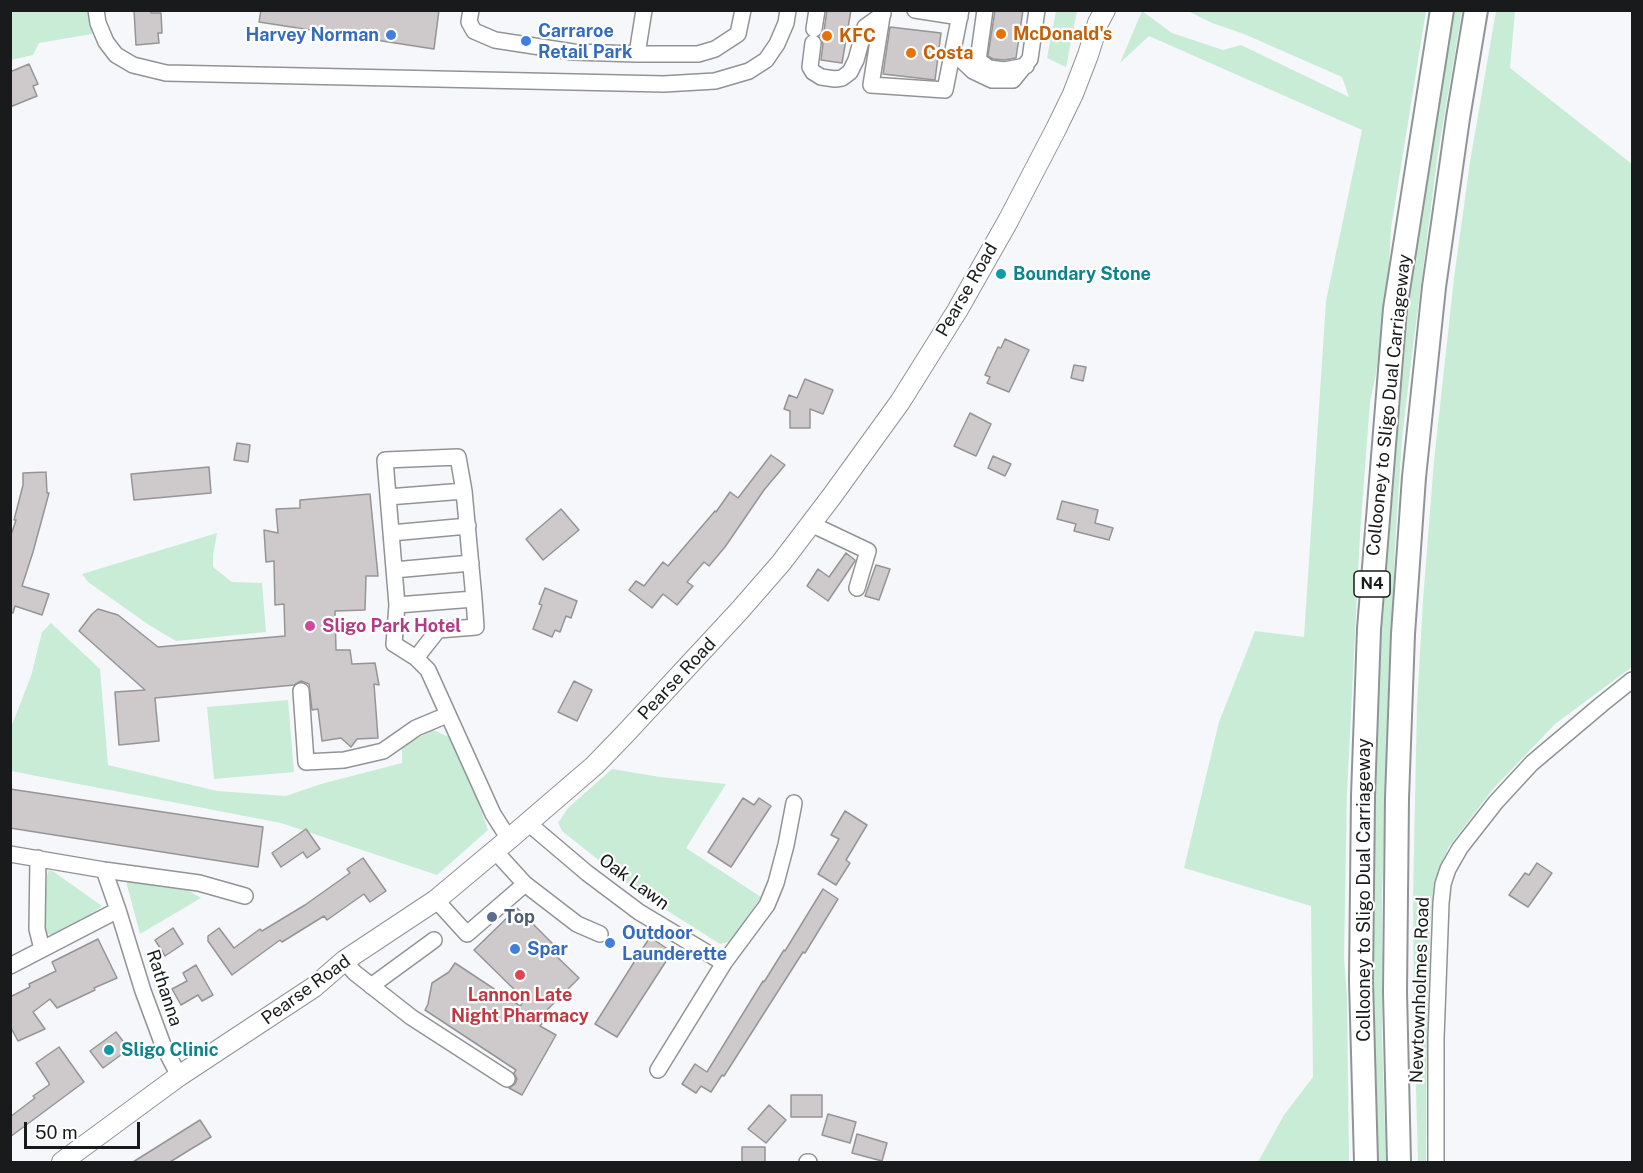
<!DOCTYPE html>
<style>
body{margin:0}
#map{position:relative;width:1643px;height:1173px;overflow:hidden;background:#f5f7fa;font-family:"Public Sans",sans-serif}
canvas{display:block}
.frame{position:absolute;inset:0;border:12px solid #191a1b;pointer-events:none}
.scale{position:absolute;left:24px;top:1122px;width:116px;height:27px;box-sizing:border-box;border:3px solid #191a1b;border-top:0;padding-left:8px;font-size:18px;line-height:21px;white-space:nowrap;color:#191a1b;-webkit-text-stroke:4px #fff;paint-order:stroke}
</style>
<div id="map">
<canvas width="1643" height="1173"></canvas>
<div class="frame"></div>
<div class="scale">50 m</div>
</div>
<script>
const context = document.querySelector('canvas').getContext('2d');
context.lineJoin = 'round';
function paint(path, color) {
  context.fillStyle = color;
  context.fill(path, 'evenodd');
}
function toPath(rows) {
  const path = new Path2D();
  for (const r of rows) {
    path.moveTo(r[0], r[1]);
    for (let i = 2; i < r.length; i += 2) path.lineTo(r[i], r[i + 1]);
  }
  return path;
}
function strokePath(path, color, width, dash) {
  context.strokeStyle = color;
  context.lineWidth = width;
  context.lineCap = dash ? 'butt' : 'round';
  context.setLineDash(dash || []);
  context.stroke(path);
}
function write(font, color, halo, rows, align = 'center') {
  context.font = font + ' "Public Sans",sans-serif';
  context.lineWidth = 4.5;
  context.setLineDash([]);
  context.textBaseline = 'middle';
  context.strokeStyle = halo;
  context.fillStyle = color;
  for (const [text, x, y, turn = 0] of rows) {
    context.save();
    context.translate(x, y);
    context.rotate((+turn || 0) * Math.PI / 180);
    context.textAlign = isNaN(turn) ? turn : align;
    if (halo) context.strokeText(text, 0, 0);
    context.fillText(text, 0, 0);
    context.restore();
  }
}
paint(toPath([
 [11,10,87,11,92,34,39,43,33,55,11,60],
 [1056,11,1077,11,1066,67,1047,58],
 [1142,11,1172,33,1223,50,1241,45,1349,97,1342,77,1244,34,1212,23,1188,11,1426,11,1391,228,1389,264,1376,374,1370,402,1360,534,1347,793,1344,958,1347,996,1349,1162,1258,1162,1284,1115,1313,1077,1311,906,1184,868,1219,722,1255,631,1304,637,1326,301,1362,130,1149,36,1120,63],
 [1452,11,1462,11,1438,153,1412,354,1402,439,1395,546,1382,893,1382,1037,1386,1162,1374,1162,1371,882,1378,656,1401,357,1419,215],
 [1496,11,1515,11,1510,68,1632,164,1632,667,1555,724,1493,789,1448,848,1434,883,1430,928,1427,1020,1426,1162,1418,1162,1414,1016,1413,898,1417,705,1423,600,1434,461,1454,278,1470,162],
 [217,533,213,555,213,567,232,582,262,583,266,632,176,641,149,625,88,582,82,574],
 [51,623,100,669,108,765,217,791,286,796,321,784,402,763,402,746,433,730,456,740,488,830,437,875,281,823,11,771,10,730,31,676,42,632],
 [288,700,294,772,214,779,207,707],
 [612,769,660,777,726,784,686,848,761,897,731,941,720,944,641,894,562,831,558,823,568,808],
 [49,870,54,872,102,906,90,915,51,935,45,933,44,926,47,875],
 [131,880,186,889,201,898,140,934,127,885,126,881]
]), '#c9ecd7');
const building = toPath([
 [134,10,151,10,151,13,161,13,162,33,158,33,159,43,136,45,134,10],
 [261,10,439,10,434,49,259,22,261,10],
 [827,10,851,10,842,63,821,60,823,44,820,36,824,31,827,10],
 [995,10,1023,10,1016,58,1004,60,993,59,988,56,995,10],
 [890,27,941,33,935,80,883,74,890,27],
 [29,64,38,84,33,86,37,96,10,107,10,72,29,64],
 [1005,339,1029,350,1009,392,987,383,990,377,985,375,998,347,1001,348,1005,339],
 [1074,365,1086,367,1083,381,1071,378,1074,365],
 [805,379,833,390,823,414,810,409,810,428,790,428,790,411,784,409,789,395,797,398,805,379],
 [970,413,991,424,976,456,954,446,970,413],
 [237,443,250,445,248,462,234,460,237,443],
 [771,455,785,465,764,490,725,547,709,566,704,562,687,582,693,586,677,605,663,594,652,608,629,590,636,581,644,586,663,562,668,566,715,511,716,512,730,492,738,498,771,455],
 [993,456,1011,464,1005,476,988,468,993,456],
 [209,467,211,493,134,500,131,474,209,467],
 [46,472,47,493,49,493,33,552,22,586,49,594,42,615,15,606,13,613,10,612,10,538,16,520,14,520,23,485,23,473,46,472],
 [370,494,378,576,366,576,365,610,335,611,336,650,350,650,352,664,375,663,379,685,374,684,378,738,357,739,351,747,341,738,322,741,318,709,312,710,309,684,301,681,294,685,155,698,159,741,119,745,115,692,145,690,79,631,92,614,98,609,118,615,158,647,285,636,284,604,275,605,274,561,266,562,264,530,278,533,276,509,300,508,300,500,370,494],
 [1062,501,1098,510,1095,523,1113,528,1109,540,1074,531,1076,524,1057,519,1062,501],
 [561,509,579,530,543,560,526,539,561,509],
 [846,553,855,560,855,561,828,601,807,586,818,569,829,577,846,553],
 [876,565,890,569,879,600,865,596,876,565],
 [545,588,577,601,571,618,566,616,560,632,555,630,552,637,533,629,542,605,539,604,545,588],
 [574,681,592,690,577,721,558,712,574,681],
 [10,789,263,827,258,867,10,828,10,789],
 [743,798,754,805,759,798,771,806,731,867,708,852,743,798],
 [845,811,867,825,846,860,850,863,836,885,818,874,839,839,831,835,845,811],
 [306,829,320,849,307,858,303,852,281,867,272,853,306,829],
 [363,858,386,891,370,902,364,894,327,920,324,916,282,942,280,940,232,975,208,941,208,936,219,928,234,948,260,929,262,931,305,905,350,873,347,869,363,858],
 [1537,863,1552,873,1528,907,1509,895,1525,873,1529,875,1537,863],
 [823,889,838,899,805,953,803,952,724,1076,722,1075,711,1092,701,1086,696,1093,682,1084,695,1064,707,1072,763,981,764,982,784,950,785,951,823,889],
 [517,908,556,947,551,951,579,978,539,1018,544,1021,540,1026,556,1035,522,1095,509,1088,515,1084,517,1079,514,1073,516,1070,425,1010,428,1004,432,983,449,972,455,963,520,1006,525,1000,474,950,517,908],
 [173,928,183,944,165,956,155,940,173,928],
 [650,937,672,952,617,1037,595,1024,650,937],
 [98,939,117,978,94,988,95,990,57,1008,50,999,33,1012,45,1029,18,1041,10,1026,10,997,30,987,29,984,56,971,52,962,98,939],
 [196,965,213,995,202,1001,198,995,181,1005,172,989,187,981,183,973,196,965],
 [116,1032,129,1049,103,1068,90,1051,116,1032],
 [59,1047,84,1082,10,1137,10,1117,35,1098,33,1096,49,1085,49,1083,36,1063,59,1047],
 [791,1095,822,1095,822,1117,791,1117,791,1095],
 [769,1105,786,1120,766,1143,748,1129,769,1105],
 [828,1114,856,1122,850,1143,822,1135,828,1114],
 [200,1120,211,1137,191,1149,170,1162,133,1162,200,1120],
 [857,1134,887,1143,882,1161,852,1153,857,1134],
 [742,1147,765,1147,765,1162,742,1162,742,1147]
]);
paint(building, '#cecacc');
strokePath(building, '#979495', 1.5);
const minor = toPath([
 [96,10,98,23,106,42,116,55,133,65,166,73,664,84,715,81,749,71,766,60,777,44,786,23,788,10],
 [471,10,469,22,474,31,495,40,573,52,637,54,698,54,715,49,738,34,743,10],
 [883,10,871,85,945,90,961,10],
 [915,10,960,17],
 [985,10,978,60,989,68,1004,70,1026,66],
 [814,29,817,10],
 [813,43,810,67,813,72,821,77,835,79,842,78,850,72,856,60,865,27,883,14],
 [953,52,973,71,992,80,1013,80,1030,59,1037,10],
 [637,54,644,10],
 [388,497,464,491],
 [811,524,868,551,857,588],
 [391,533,468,526],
 [394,570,471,563],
 [397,605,474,599,464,491,458,457,385,460,397,605,394,644,416,658,428,670,493,814,509,839],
 [416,658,438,630,476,627,474,599],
 [301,691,306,762,344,760,383,751,416,728,447,715],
 [528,823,587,873,639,912,724,963],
 [10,854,104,870,199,883,245,896],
 [38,858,37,929,42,949],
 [104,870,118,910,143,991,163,1045,179,1076],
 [525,884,577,924,600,934],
 [436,900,467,934,525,884,495,851],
 [344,961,355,973,411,1017,507,1079],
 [10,966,118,910],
 [371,986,434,940],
 [658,1070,724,963,767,905,776,883,786,845,794,803],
 [807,1162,809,1162],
 [1436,1162,1436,1038,1441,903,1443,884,1448,869,1460,848,1496,802,1532,763,1602,704,1632,680]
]);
const major = toPath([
 [62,1162,179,1076,314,987,344,961,436,900,509,839,595,765,625,734,740,610,781,563,832,496,900,402,957,311,1008,221,1056,129,1073,94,1088,55,1098,23,1105,10]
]);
const highway = toPath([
 [1366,1162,1361,981,1363,796,1369,629,1395,309,1442,10],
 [1399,1162,1395,992,1397,798,1403,634,1414,477,1434,287,1458,118,1476,10]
]);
strokePath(minor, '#919496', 18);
strokePath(major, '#919496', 22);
strokePath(highway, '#919496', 26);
strokePath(minor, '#fff', 15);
strokePath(major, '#fff', 20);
strokePath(highway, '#fff', 22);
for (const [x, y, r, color] of [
 [1001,34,6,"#e8710a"],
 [391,35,6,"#3f7fe0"],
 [827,36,6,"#e8710a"],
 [526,41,6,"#3f7fe0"],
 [911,53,6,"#e8710a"],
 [1001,274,6,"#0f9aa8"],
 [310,626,6,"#d1479c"],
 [492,917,6,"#5c6f8a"],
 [610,943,6,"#3f7fe0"],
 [515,949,6,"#3f7fe0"],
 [520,975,6,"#e0444e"],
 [109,1050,6,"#0f9aa8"]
]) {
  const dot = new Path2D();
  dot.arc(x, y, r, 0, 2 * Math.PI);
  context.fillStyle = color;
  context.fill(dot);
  strokePath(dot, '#fff', 2);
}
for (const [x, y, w] of [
 [1372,584,36]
]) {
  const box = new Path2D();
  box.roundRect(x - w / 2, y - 13, w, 26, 4.5);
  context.fillStyle = '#fff';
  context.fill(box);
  strokePath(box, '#191a1b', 1.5);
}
write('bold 16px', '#191a1b', null, [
 ["N4",1372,584]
]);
write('bold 18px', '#366cbe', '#fff', [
 ["Carraroe",538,31],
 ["Retail Park",538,52],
 ["Harvey Norman",379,35,"right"],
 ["Outdoor",622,933],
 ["Launderette",622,954],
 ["Spar",527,949]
], 'left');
write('bold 18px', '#c56008', '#fff', [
 ["McDonald's",1013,34],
 ["KFC",839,36],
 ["Costa",923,53]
], 'left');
write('bold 18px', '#0d838f', '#fff', [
 ["Boundary Stone",1013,274],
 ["Sligo Clinic",121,1050]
], 'left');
write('18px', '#191a1b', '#fff', [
 ["Pearse Road",967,290,-60],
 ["Collooney to Sligo Dual Carriageway",1389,405,-84],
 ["Pearse Road",677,679,-47],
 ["Oak Lawn",634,882,36],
 ["Collooney to Sligo Dual Carriageway",1364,890,-90],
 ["Rathanna",164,988,72],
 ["Pearse Road",306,990,-36],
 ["Newtownholmes Road",1420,990,-88]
]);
write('bold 18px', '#b23c85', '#fff', [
 ["Sligo Park Hotel",322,626]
], 'left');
write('bold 18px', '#4e5e75', '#fff', [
 ["Top",504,917]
], 'left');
write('bold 18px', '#be3a42', '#fff', [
 ["Lannon Late",520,995],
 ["Night Pharmacy",520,1016]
]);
</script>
